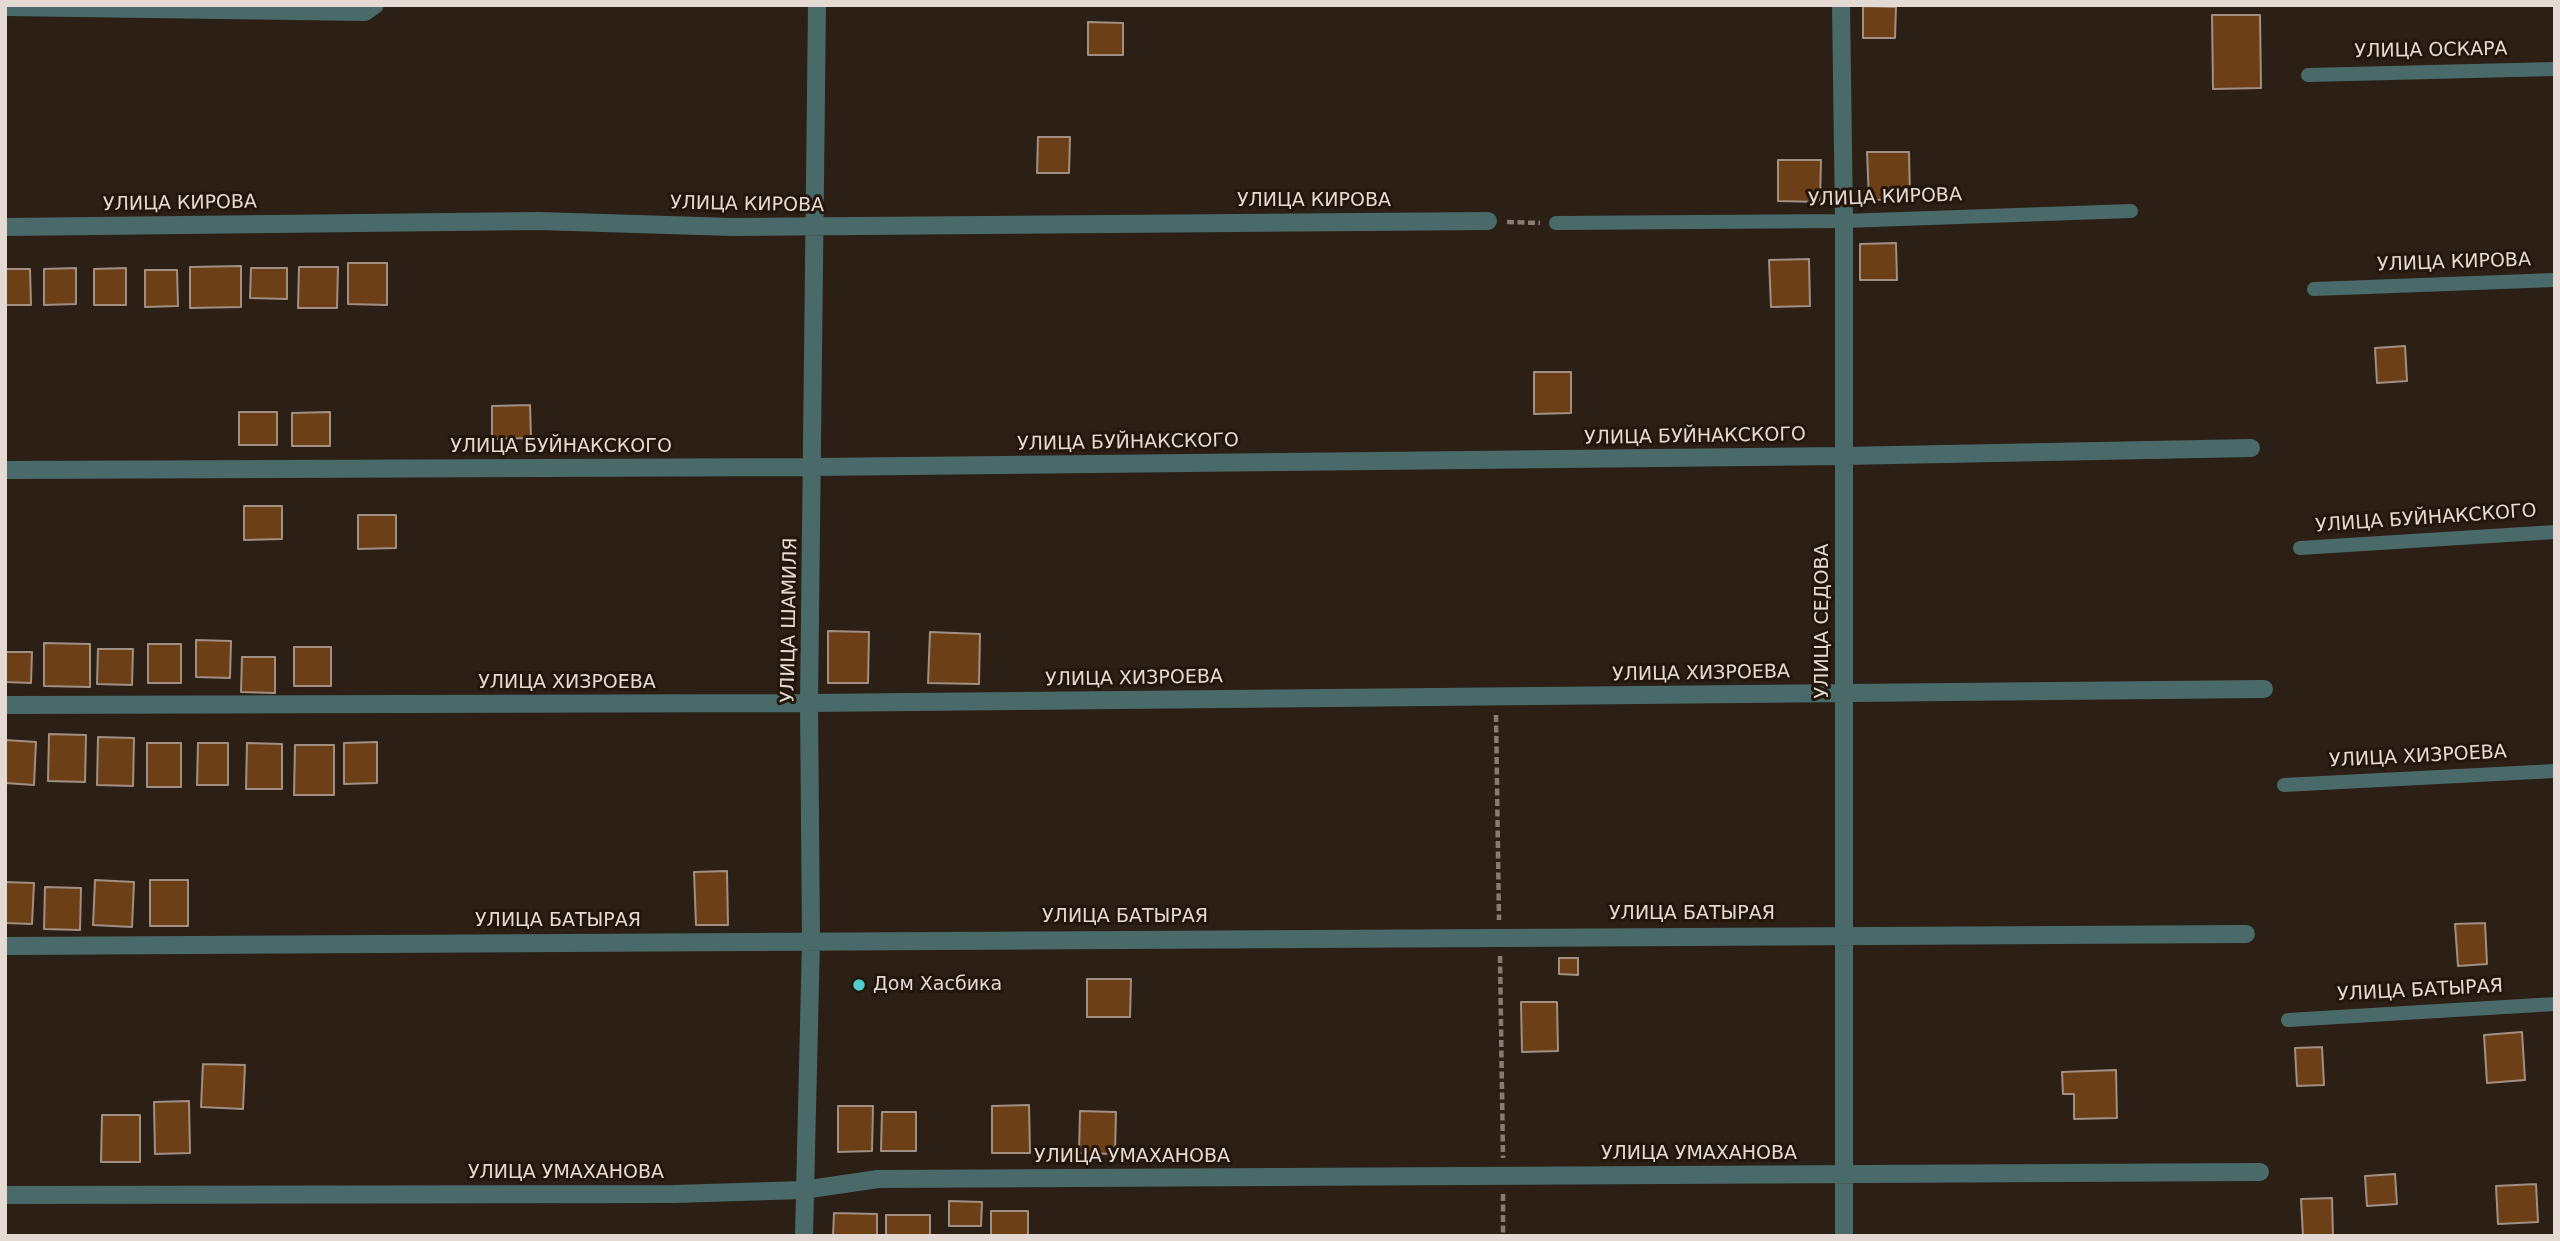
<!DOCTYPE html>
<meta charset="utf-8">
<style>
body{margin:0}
#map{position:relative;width:2560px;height:1241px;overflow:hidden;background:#2c1f15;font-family:"DejaVu Sans",sans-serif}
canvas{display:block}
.frame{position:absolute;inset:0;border:7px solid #e4dad3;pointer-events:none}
</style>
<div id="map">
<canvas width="2560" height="1241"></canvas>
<div class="frame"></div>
</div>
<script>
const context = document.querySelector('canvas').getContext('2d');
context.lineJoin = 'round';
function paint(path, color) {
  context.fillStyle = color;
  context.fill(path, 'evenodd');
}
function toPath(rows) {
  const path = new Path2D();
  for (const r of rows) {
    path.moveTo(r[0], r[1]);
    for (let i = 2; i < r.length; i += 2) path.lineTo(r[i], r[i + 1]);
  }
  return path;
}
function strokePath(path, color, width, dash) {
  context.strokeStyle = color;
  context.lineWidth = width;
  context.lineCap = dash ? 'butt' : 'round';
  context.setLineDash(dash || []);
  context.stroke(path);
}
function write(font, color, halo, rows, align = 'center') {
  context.font = font + ' "DejaVu Sans",sans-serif';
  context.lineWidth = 6;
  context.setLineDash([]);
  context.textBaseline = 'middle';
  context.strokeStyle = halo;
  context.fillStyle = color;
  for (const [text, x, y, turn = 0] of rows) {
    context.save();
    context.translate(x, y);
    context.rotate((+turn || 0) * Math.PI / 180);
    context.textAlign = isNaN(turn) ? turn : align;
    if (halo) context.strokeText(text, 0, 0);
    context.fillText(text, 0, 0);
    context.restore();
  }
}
const building = toPath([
 [1863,6,1896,7,1895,38,1863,38,1863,6],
 [2212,15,2260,15,2261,88,2213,89,2212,15],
 [1088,22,1123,23,1123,55,1088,55,1088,22],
 [1038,137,1070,137,1069,173,1037,173,1038,137],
 [1867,152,1909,152,1910,199,1869,200,1867,152],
 [1778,160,1821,160,1820,202,1778,201,1778,160],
 [1896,243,1897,280,1860,280,1860,244,1896,243],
 [1809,259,1810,306,1771,307,1769,260,1809,259],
 [348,263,387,263,387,305,348,304,348,263],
 [241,266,241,307,190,308,190,267,241,266],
 [299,267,338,267,337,308,298,308,299,267],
 [76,268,76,304,44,305,44,269,76,268],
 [126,268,126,305,94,305,94,269,126,268],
 [251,268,287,268,287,299,250,298,251,268],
 [5,269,30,269,31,305,5,305,5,269],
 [145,270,177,270,178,306,145,307,145,270],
 [2405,346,2407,381,2377,383,2375,348,2405,346],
 [1534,372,1571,372,1571,413,1534,414,1534,372],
 [530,405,531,438,492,439,492,406,530,405],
 [239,412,277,412,277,445,239,445,239,412],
 [330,412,330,446,292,446,292,413,330,412],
 [244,506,282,506,282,539,244,540,244,506],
 [358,515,396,515,396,548,358,549,358,515],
 [828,631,869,632,868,683,828,683,828,631],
 [930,632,980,634,979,684,928,683,930,632],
 [196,640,231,641,230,678,196,677,196,640],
 [44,643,90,644,90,687,44,686,44,643],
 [148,644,181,644,181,683,148,683,148,644],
 [294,647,331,647,331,686,294,686,294,647],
 [98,649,133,649,132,685,97,684,98,649],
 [5,652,32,652,31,683,5,682,5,652],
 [242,657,275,657,275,693,241,692,242,657],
 [49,734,86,735,85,782,48,781,49,734],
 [98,737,134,738,133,786,97,785,98,737],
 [5,740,36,742,34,785,5,783,5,740],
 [377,742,377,783,344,784,344,743,377,742],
 [147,743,181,743,181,787,147,787,147,743],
 [198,743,228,743,228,785,197,785,198,743],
 [247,743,282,744,282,789,246,789,247,743],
 [295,745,334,745,334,795,294,795,295,745],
 [727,871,728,925,696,925,694,872,727,871],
 [95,880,134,882,132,927,93,925,95,880],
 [150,880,188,880,188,926,150,926,150,880],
 [5,882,34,883,32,924,5,923,5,882],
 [45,887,81,888,80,930,44,929,45,887],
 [2485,923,2487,964,2458,966,2455,924,2485,923],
 [1559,958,1578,958,1578,975,1559,974,1559,958],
 [1087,979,1131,979,1130,1017,1087,1017,1087,979],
 [1521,1002,1557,1002,1558,1051,1522,1052,1521,1002],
 [2522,1032,2525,1080,2487,1083,2484,1035,2522,1032],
 [2322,1047,2324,1085,2297,1086,2295,1048,2322,1047],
 [203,1064,245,1065,243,1109,201,1107,203,1064],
 [2116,1070,2117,1118,2074,1119,2074,1094,2063,1094,2062,1072,2116,1070],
 [189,1101,190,1153,155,1154,154,1102,189,1101],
 [1029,1105,1030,1153,992,1153,992,1106,1029,1105],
 [838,1106,873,1106,872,1151,838,1152,838,1106],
 [1080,1111,1116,1112,1115,1154,1079,1153,1080,1111],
 [882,1112,916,1112,916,1151,881,1151,882,1112],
 [102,1115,140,1115,140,1162,101,1162,102,1115],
 [2395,1174,2397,1204,2367,1206,2365,1176,2395,1174],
 [2536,1184,2538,1222,2498,1224,2496,1186,2536,1184],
 [2332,1198,2333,1236,2303,1236,2301,1199,2332,1198],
 [949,1201,982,1202,981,1226,949,1226,949,1201],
 [991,1211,1028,1211,1028,1236,991,1236,991,1211],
 [834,1213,877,1214,877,1236,833,1236,834,1213],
 [886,1215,930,1215,930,1236,886,1236,886,1215]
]);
paint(building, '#6c3f17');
strokePath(building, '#a18f83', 2);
strokePath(toPath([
 [1507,222,1540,223],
 [1496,715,1499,920],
 [1500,956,1503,1158],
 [1503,1194,1503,1236]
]), '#877b73', 4.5, [7, 3.5]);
strokePath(toPath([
 [2308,75,2555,69],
 [1556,223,1844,221,2131,211],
 [2314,289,2555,280],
 [2300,548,2555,532],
 [2284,785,2555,771],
 [2288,1020,2555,1004]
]), '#4a6a6a', 14);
strokePath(toPath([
 [1841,5,1844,221,1844,1236],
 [5,7,365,12,375,5],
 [5,227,539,221,732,227,1488,221],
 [5,470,813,467,1843,456,2251,448],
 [5,705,809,703,2264,689],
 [5,946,2246,934],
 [5,1195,674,1194,803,1190,878,1179,2260,1172],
 [804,1236,811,940,809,703,817,5]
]), '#4a6a6a', 18);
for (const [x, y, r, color] of [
 [859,985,7,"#52cdcd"]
]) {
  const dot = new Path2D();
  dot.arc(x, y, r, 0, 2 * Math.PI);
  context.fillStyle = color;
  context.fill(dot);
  strokePath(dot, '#23160b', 2.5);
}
write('19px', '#e4dad3', '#23160b', [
 ["УЛИЦА ОСКАРА",2431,51,-1],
 ["УЛИЦА КИРОВА",1885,198,-2],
 ["УЛИЦА КИРОВА",1314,201],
 ["УЛИЦА КИРОВА",180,204,-1],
 ["УЛИЦА КИРОВА",747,205,1],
 ["УЛИЦА КИРОВА",2454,263,-2],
 ["УЛИЦА БУЙНАКСКОГО",1695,437,-1],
 ["УЛИЦА БУЙНАКСКОГО",1128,443,-1],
 ["УЛИЦА БУЙНАКСКОГО",561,447],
 ["УЛИЦА БУЙНАКСКОГО",2426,519,-4],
 ["УЛИЦА ШАМИЛЯ",790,620,-89],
 ["УЛИЦА СЕДОВА",1823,621,-90],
 ["УЛИЦА ХИЗРОЕВА",1701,674,-1],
 ["УЛИЦА ХИЗРОЕВА",1134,679,-1],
 ["УЛИЦА ХИЗРОЕВА",567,683],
 ["УЛИЦА ХИЗРОЕВА",2418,757,-3],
 ["УЛИЦА БАТЫРАЯ",1692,914],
 ["УЛИЦА БАТЫРАЯ",1125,917],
 ["УЛИЦА БАТЫРАЯ",558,921],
 ["УЛИЦА БАТЫРАЯ",2420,991,-3],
 ["УЛИЦА УМАХАНОВА",1699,1154],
 ["УЛИЦА УМАХАНОВА",1132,1157],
 ["УЛИЦА УМАХАНОВА",566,1173]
]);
write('19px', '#e4dad3', '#23160b', [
 ["Дом Хасбика",873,985]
], 'left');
</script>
